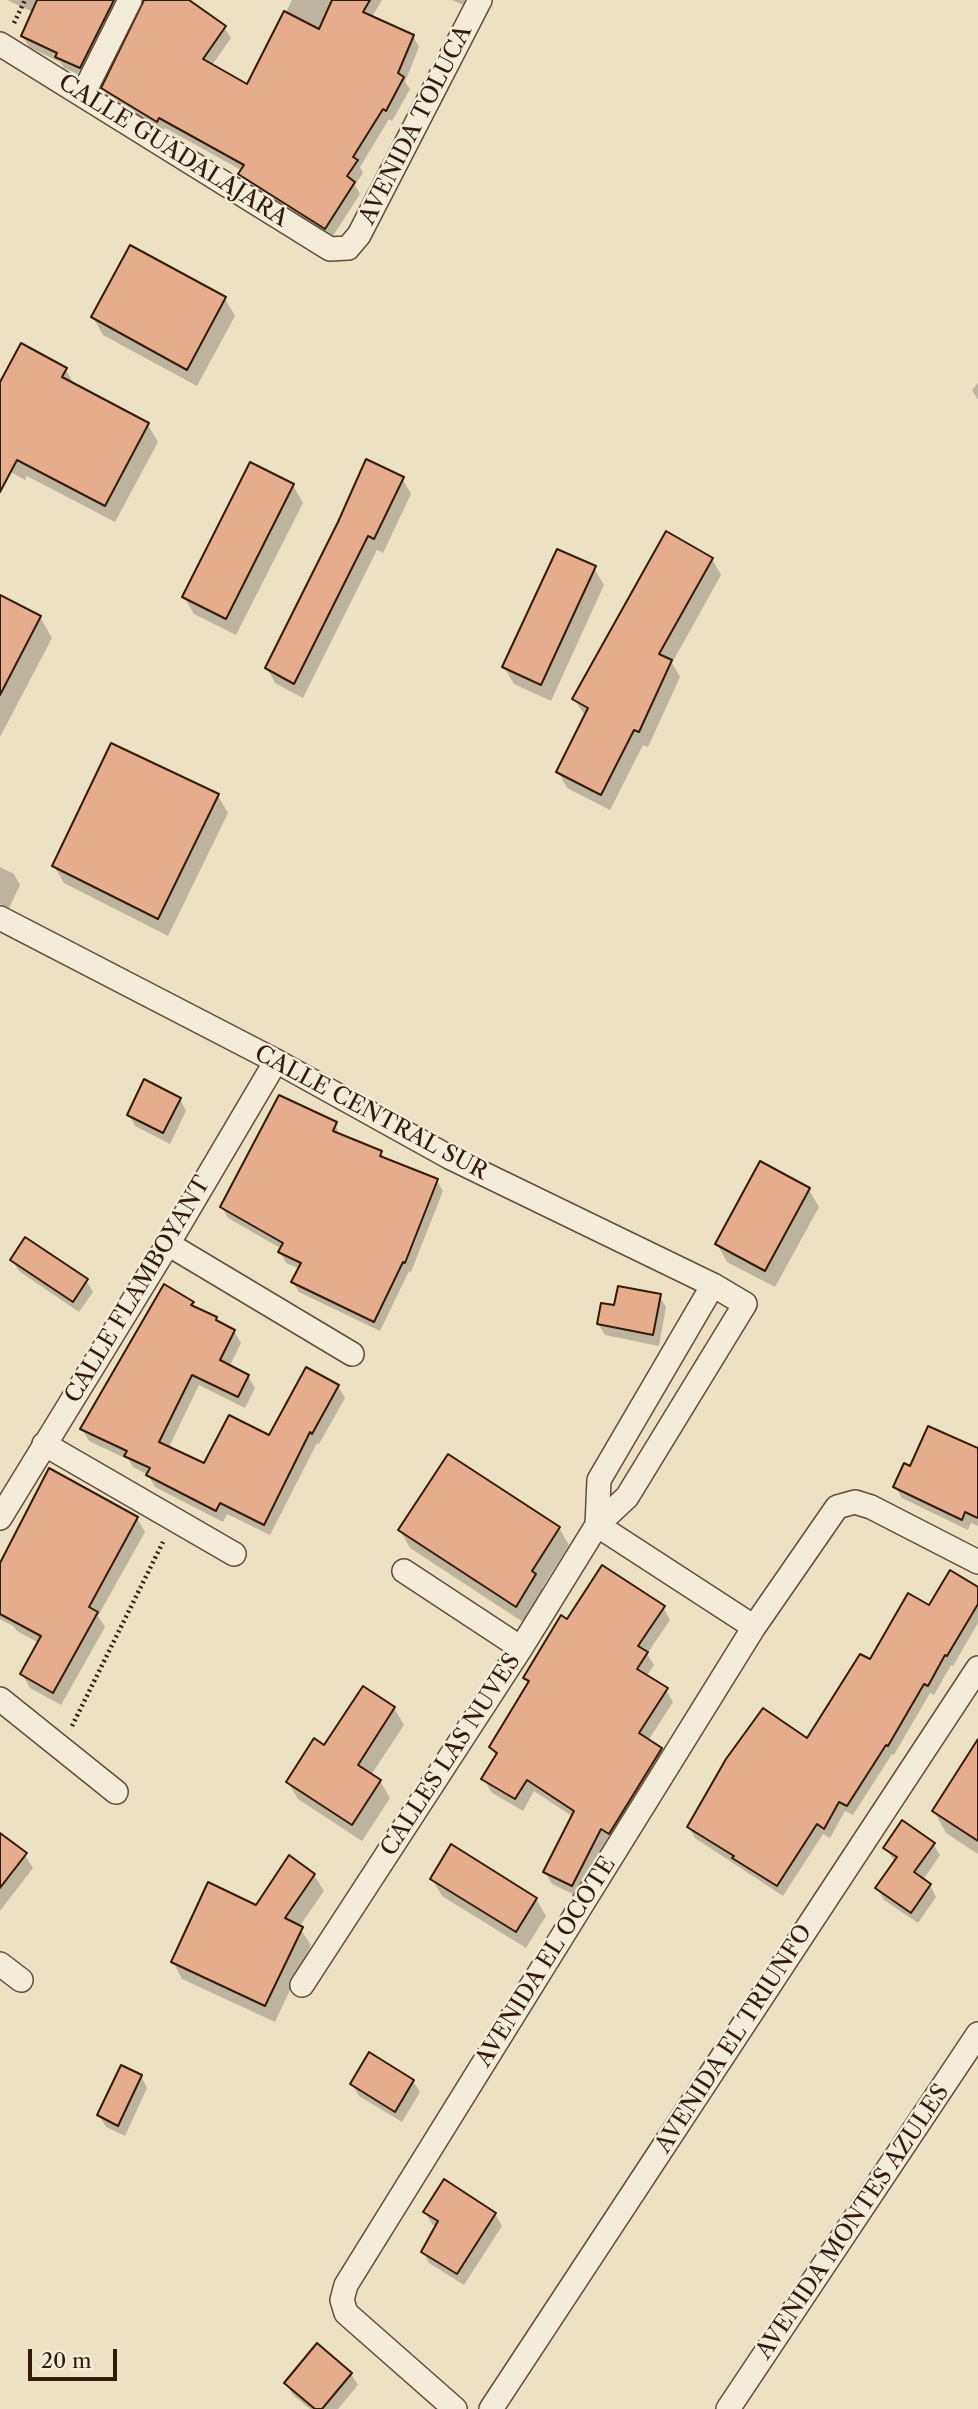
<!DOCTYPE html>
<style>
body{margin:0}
#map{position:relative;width:978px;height:2409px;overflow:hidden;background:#ece1c3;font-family:"Libre Caslon Text",serif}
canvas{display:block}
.scale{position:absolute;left:28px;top:2349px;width:89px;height:32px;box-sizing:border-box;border:4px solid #341a08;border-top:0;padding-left:9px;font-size:21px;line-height:24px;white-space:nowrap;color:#341a08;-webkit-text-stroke:5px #f3ecd8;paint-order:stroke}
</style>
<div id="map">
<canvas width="978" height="2409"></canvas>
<div class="scale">20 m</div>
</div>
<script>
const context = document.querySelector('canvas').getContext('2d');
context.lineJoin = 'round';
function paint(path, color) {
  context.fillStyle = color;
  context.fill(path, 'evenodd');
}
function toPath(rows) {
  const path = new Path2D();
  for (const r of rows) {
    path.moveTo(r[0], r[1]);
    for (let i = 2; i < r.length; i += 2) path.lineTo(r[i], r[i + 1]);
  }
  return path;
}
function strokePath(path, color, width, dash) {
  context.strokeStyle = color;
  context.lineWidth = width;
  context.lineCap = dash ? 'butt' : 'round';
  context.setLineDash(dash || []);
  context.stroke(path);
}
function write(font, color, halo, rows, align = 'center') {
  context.font = font + ' "Libre Caslon Text",serif';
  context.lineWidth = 5;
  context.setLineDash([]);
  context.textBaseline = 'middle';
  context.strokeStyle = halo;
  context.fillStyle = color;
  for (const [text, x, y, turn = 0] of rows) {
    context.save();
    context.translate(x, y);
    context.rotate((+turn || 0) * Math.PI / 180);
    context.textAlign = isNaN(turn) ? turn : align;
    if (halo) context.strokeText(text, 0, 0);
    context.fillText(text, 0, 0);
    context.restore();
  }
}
paint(toPath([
 [7,0,103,0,112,4,118,15,87,78,64,68,60,62,29,47,22,35,33,12],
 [153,0,186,0,224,27,231,38,212,65,248,87,292,0,382,0,372,17,413,36,419,47,405,82,410,89,392,121,389,119,360,167,363,173,355,185,360,194,331,239,247,185,240,174,243,171,165,128,163,132,110,100,103,88],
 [452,0,465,0,463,5],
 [225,299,235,316,197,386,103,335,93,317],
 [66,370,75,386,148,425,158,442,115,522,27,476,25,480,0,466,0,385],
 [978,383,978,400,972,390],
 [402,478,411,494,383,553,377,550,303,698,275,683,267,668],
 [293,485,303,503,236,635,194,614,184,597],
 [712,559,721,575,672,663,680,677,648,747,643,745,610,810,567,788,558,771,586,717,574,699],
 [594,568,604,585,551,701,514,684,504,667],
 [0,596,40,617,52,638,0,737],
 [218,796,228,813,168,936,64,883,54,866],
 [0,867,14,874,20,885,9,908,0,904],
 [180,1099,186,1111,170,1144,135,1126,129,1115],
 [335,1124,340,1136,380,1152,385,1160,437,1181,443,1191,411,1272,409,1271,380,1331,299,1292,293,1282,300,1269,286,1263,280,1252,282,1249,228,1218,222,1207],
 [809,1190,819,1207,775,1287,727,1262,717,1244],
 [12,1260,86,1280,93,1292,79,1312,19,1271],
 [659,1296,666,1307,659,1346,605,1335,598,1324,616,1307],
 [192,1303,196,1309,216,1319,219,1324,234,1331,241,1343,229,1367,248,1376,255,1388,245,1408,199,1385,168,1449,205,1466,270,1437,338,1386,345,1398,319,1444,317,1443,270,1535,227,1514,223,1522,155,1487,148,1475,133,1467,129,1460,89,1441,82,1429],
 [978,1450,978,1526,971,1523,968,1530,902,1498,895,1487,911,1468],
 [137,1518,145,1532,98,1616,105,1627,61,1705,30,1688,22,1674,39,1643,17,1631,13,1626,0,1619,0,1566],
 [559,1528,569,1545,542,1588,545,1593,526,1624,410,1548,400,1530],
 [978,1589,978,1623,953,1666,951,1665,934,1695,930,1693,894,1755,892,1754,853,1815,845,1811,830,1838,823,1834,783,1896,695,1838,689,1827,808,1740,871,1662,930,1607],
 [663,1607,670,1620,647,1654,654,1665,646,1677,666,1690,673,1702,648,1741,661,1749,668,1762,617,1845,609,1840,579,1897,552,1884,545,1872,573,1817,534,1791,523,1811,491,1792,484,1779,497,1757,491,1747,529,1685,525,1678,567,1621],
 [394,1708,404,1725,371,1775,380,1781,390,1798,362,1841,298,1799,288,1782,325,1748],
 [978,1742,978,1854,946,1833,934,1811],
 [0,1835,25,1855,33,1868,0,1911],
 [933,1844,940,1855,923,1880,930,1885,936,1897,918,1923,884,1900,877,1888,895,1862,885,1848],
 [314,1875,324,1891,299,1927,311,1945,275,2022,182,1979,173,1962,256,1907],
 [432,1879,536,1899,546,1916,526,1948,442,1896],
 [141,2076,147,2088,125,2136,106,2127,99,2115],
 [413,2081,420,2092,402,2122,359,2096,352,2084],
 [425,2212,495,2214,502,2226,464,2285,429,2263,423,2252,437,2227,432,2224],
 [351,2374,358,2385,338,2409,310,2409,293,2395,286,2383]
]), '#0003');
const building = toPath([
 [37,0,114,0,80,68,55,57,57,53,21,36,37,0],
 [144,0,189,0,226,26,203,59,247,84,284,11,319,29,332,0,370,0,363,12,414,35,398,73,404,77,386,111,383,109,353,157,358,160,347,176,355,182,325,229,238,174,244,165,159,118,157,122,101,88,144,0],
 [130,245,226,297,187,370,91,317,130,245],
 [21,343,67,368,62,377,149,423,105,506,17,460,0,492,0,382,21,343],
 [366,459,404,477,374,539,368,536,294,684,265,668,338,522,366,459],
 [250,462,294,484,226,619,182,597,250,462],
 [666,531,713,558,659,654,672,660,639,732,634,730,601,795,556,772,588,708,572,699,666,531],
 [557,549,596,566,541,685,502,667,557,549],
 [0,595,41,616,0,695,0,595],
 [111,743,219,794,158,919,52,866,111,743],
 [144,1079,181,1098,163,1133,127,1115,144,1079],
 [279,1095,337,1122,333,1131,382,1151,380,1156,438,1179,405,1263,403,1262,374,1322,291,1282,301,1263,278,1252,283,1243,220,1207,279,1095],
 [760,1161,810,1188,765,1271,715,1244,760,1161],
 [25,1237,88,1279,73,1302,10,1260,25,1237],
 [164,1284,194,1302,191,1305,217,1317,216,1320,235,1330,220,1360,249,1375,238,1397,192,1375,159,1442,204,1463,229,1415,269,1435,306,1367,339,1385,312,1434,310,1432,264,1525,220,1503,216,1511,146,1475,150,1468,124,1456,127,1451,80,1429,164,1284],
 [618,1286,661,1294,653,1335,597,1324,601,1303,614,1305,618,1286],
 [928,1426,978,1448,978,1518,965,1512,962,1520,893,1487,904,1463,910,1466,928,1426],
 [448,1454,560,1527,532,1571,536,1574,516,1607,398,1530,448,1454],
 [49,1468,138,1517,89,1607,98,1612,53,1693,20,1674,41,1636,0,1614,0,1563,49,1468],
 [602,1565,665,1606,638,1646,648,1652,637,1669,668,1688,639,1733,662,1748,609,1834,601,1829,572,1886,543,1872,574,1811,527,1780,515,1799,481,1779,497,1753,489,1747,529,1681,523,1678,561,1615,567,1619,602,1565],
 [950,1570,978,1587,978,1604,947,1656,945,1655,928,1686,924,1684,888,1746,886,1745,847,1806,839,1802,824,1829,817,1824,777,1886,732,1858,734,1856,687,1827,726,1759,763,1708,807,1738,860,1654,870,1659,908,1593,929,1605,950,1570],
 [363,1686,395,1707,358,1765,381,1780,352,1825,286,1782,314,1738,324,1745,363,1686],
 [978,1739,978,1841,932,1811,978,1739],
 [902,1820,935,1843,914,1872,931,1884,911,1913,875,1888,897,1857,883,1848,902,1820],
 [0,1833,27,1853,0,1888,0,1833],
 [451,1844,537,1898,516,1932,430,1879,451,1844],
 [289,1855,315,1874,285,1918,303,1927,265,2006,171,1962,208,1882,256,1905,289,1855],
 [369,2052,414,2080,395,2112,350,2084,369,2052],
 [121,2065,142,2075,118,2126,97,2115,121,2065],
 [444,2179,496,2213,457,2274,421,2252,438,2221,423,2212,444,2179],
 [317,2343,352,2373,322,2409,315,2409,284,2383,317,2343]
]);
paint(building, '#e5ad8d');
strokePath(building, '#341a08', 2);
const minor = toPath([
 [0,44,330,249,348,248,359,235,480,0],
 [83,94,130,0],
 [0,918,276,1061,449,1157,713,1285,745,1304,627,1497,597,1525,521,1648,302,1985],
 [168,1244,352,1354],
 [44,1444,234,1554],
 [0,1518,168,1244,276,1061],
 [597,1525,599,1480,713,1285],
 [597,1525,754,1627],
 [404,1571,521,1648],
 [0,1699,116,1792],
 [0,1964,21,1980],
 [455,2409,346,2313,342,2300,346,2285,754,1627,837,1507,855,1502,871,1507,978,1562],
 [491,2409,978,1668],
 [728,2409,978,2034]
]);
strokePath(minor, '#624c37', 26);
strokePath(toPath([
 [14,23,25,0],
 [72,1726,163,1542]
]), '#341a08', 4.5, [2, 3.5]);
strokePath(minor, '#f3ecd8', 23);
write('23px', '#341a08', '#f3ecd8', [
 ["AVENIDA TOLUCA",416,125,-63],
 ["CALLE GUADALAJARA",173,151,32],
 ["CALLE CENTRAL SUR",371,1113,28],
 ["CALLE FLAMBOYANT",138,1290,-59],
 ["CALLES LAS NUVES",451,1755,-57],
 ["AVENIDA EL OCOTE",546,1962,-58],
 ["AVENIDA EL TRIUNFO",734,2039,-57],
 ["AVENIDA MONTES AZULES",853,2222,-56]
]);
</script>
